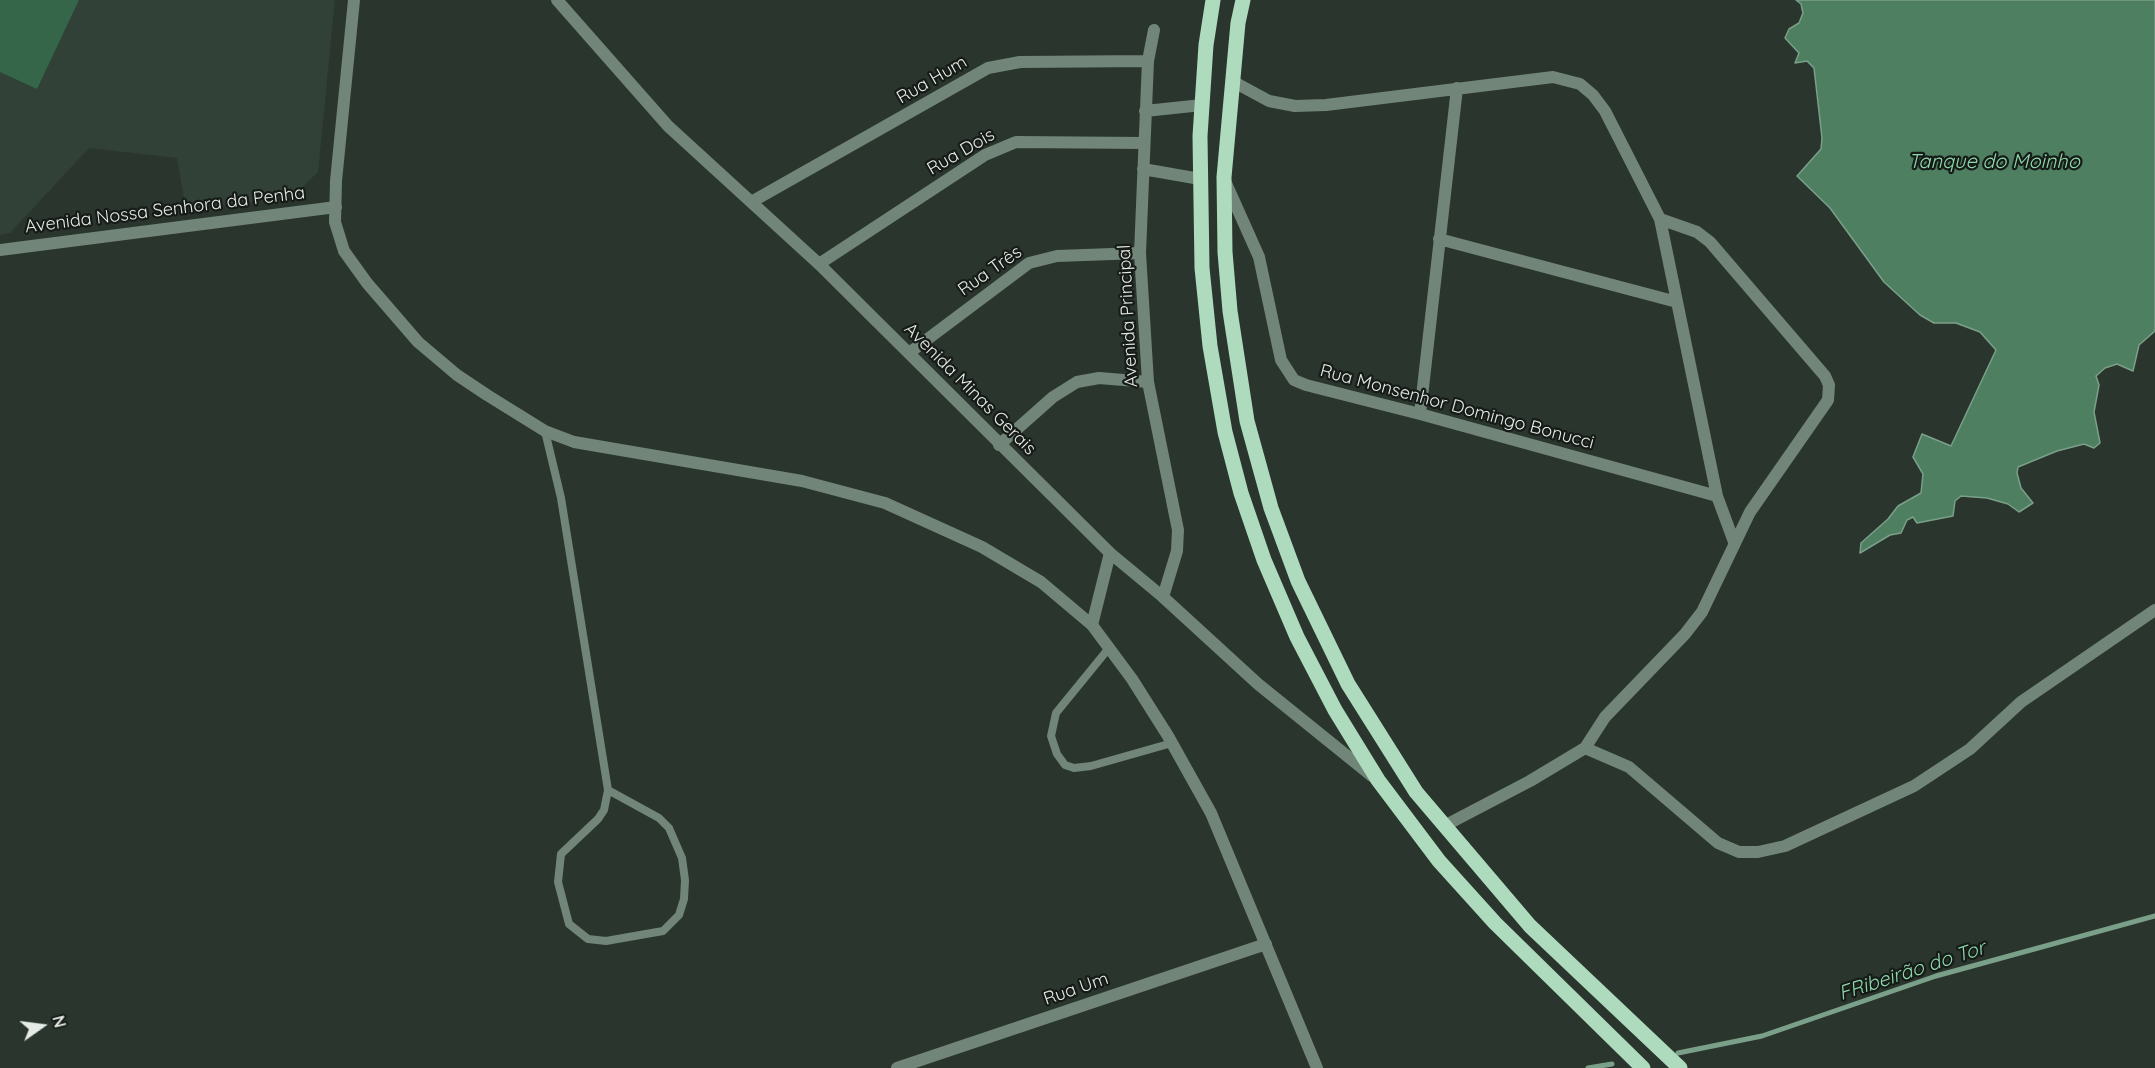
<!DOCTYPE html>
<meta charset="utf-8">
<style>
body{margin:0}
#map{position:relative;width:2155px;height:1068px;overflow:hidden;background:#2a352d;font-family:Quicksand,sans-serif}
canvas{display:block}
.north{position:absolute;left:12px;top:996px;width:60px;height:60px;-webkit-text-stroke:4px #161b18;paint-order:stroke;rotate:76deg;font-size:16px;font-weight:700;line-height:24px;text-align:center;color:#e5ece7}
.north::after{content:'';display:block;margin:auto;width:21px;height:27px;background:#e5ece7;clip-path:polygon(50% 0,100% 100%,50% 72%,0 100%)}
</style>
<div id="map">
<canvas width="2155" height="1068"></canvas>
<div class="north">N</div>
</div>
<script>
const context = document.querySelector('canvas').getContext('2d');
context.lineJoin = 'round';
function paint(path, color) {
  context.fillStyle = color;
  context.fill(path, 'evenodd');
}
function toPath(rows) {
  const path = new Path2D();
  for (const r of rows) {
    path.moveTo(r[0], r[1]);
    for (let i = 2; i < r.length; i += 2) path.lineTo(r[i], r[i + 1]);
  }
  return path;
}
function strokePath(path, color, width, dash) {
  context.strokeStyle = color;
  context.lineWidth = width;
  context.lineCap = dash ? 'butt' : 'round';
  context.setLineDash(dash || []);
  context.stroke(path);
}
function write(font, color, halo, rows, align = 'center') {
  context.font = font + ' Quicksand,sans-serif';
  context.lineWidth = 4.5;
  context.setLineDash([]);
  context.textBaseline = 'middle';
  context.strokeStyle = halo;
  context.fillStyle = color;
  for (const [text, x, y, turn = 0] of rows) {
    context.save();
    context.translate(x, y);
    context.rotate((+turn || 0) * Math.PI / 180);
    context.textAlign = isNaN(turn) ? turn : align;
    if (halo) context.strokeText(text, 0, 0);
    context.fillText(text, 0, 0);
    context.restore();
  }
}
paint(toPath([
 [0,0,335,0,318,172,292,197,186,210,177,158,89,148,10,233,0,235]
]), '#314137');
const water = toPath([
 [1796,0,2155,0,2155,331,2139,345,2133,371,2117,364,2105,368,2096,376,2099,385,2094,412,2100,443,2094,448,2084,444,2057,451,2018,467,2017,473,2021,488,2033,503,2019,512,2008,504,1987,498,1961,496,1955,501,1953,516,1917,523,1913,517,1907,520,1901,533,1890,535,1860,553,1861,543,1888,519,1898,506,1921,493,1923,474,1913,457,1922,434,1951,446,1996,350,1980,332,1956,323,1934,323,1920,315,1884,282,1830,208,1797,176,1821,149,1822,138,1814,68,1807,61,1795,63,1799,53,1785,38,1789,29,1799,23,1803,13,1801,4,1796,0]
]);
paint(water, '#4e7f61');
strokePath(water, '#7ba089', 1.5);
strokePath(toPath([
 [1678,1053,1762,1036,1936,976,2155,916],
 [1588,1068,1612,1064]
]), '#7ba089', 5);
paint(toPath([
 [0,0,79,0,37,89,0,72]
]), '#356649');
strokePath(toPath([
 [545,431,561,498,608,790,604,810,598,819,561,854,558,882,569,924,588,939,606,941,663,931,679,915,684,899,685,880,682,858,669,828,659,818,608,790],
 [1109,648,1056,713,1051,736,1057,754,1065,765,1074,768,1091,766,1172,743]
]), '#718578', 8);
strokePath(toPath([
 [1154,30,1148,61,1140,253,1148,382,1178,530,1177,551,1163,597],
 [1232,81,1269,101,1295,106,1326,105,1553,77,1580,84,1593,95,1605,111,1660,219,1717,496,1734,542],
 [1145,111,1202,105],
 [1143,169,1200,179],
 [1225,181,1259,257,1281,360,1294,380,1306,385,1420,414,1717,496],
 [753,201,988,68,1020,62,1148,61],
 [1439,239,1677,302],
 [0,250,336,207],
 [819,264,985,155,1016,142,1143,143],
 [909,353,1029,263,1057,256,1140,253],
 [1420,414,1457,88],
 [999,445,1053,397,1077,382,1099,378,1148,382],
 [1092,625,1110,553],
 [1585,748,1629,767,1718,843,1739,852,1758,852,1785,846,1914,786,1970,749,2021,702,2155,610],
 [1444,826,1530,781,1585,748,1605,717,1685,634,1702,612,1750,512,1828,400,1829,385,1825,376,1710,242,1697,232,1660,219],
 [897,1068,1266,944]
]), '#718578', 12);
strokePath(toPath([
 [354,0,336,181,335,222,344,251,367,283,418,342,457,375,487,395,545,431,574,442,802,481,885,503,982,547,1041,582,1092,625,1132,679,1168,736,1211,813,1317,1068],
 [557,0,668,126,819,264,1110,553,1163,597,1258,684,1372,776]
]), '#718578', 12);
strokePath(toPath([
 [1213,0,1206,45,1200,136,1202,268,1210,346,1225,432,1241,493,1264,560,1297,637,1335,710,1378,780,1439,861,1495,923,1643,1068],
 [1243,0,1238,23,1224,177,1225,252,1230,311,1247,421,1271,508,1298,581,1348,684,1416,792,1530,926,1680,1068]
]), '#aedabd', 15);
write('18px', '#e5ece7', '#161b18', [
 ["Rua Hum",932,80,-30],
 ["Rua Dois",961,152,-30],
 ["Avenida Nossa Senhora da Penha",165,210,-7],
 ["Rua Três",990,271,-35],
 ["Avenida Principal",1128,316,-93],
 ["Avenida Minas Gerais",970,389,45],
 ["Rua Monsenhor Domingo Bonucci",1457,407,15],
 ["Rua Um",1076,989,-19]
]);
write('italic 20px', '#8dd9aa', '#161b18', [
 ["Tanque do Moinho",1994,162],
 ["FRibeirão do Tor",1912,971,-18]
]);
</script>
